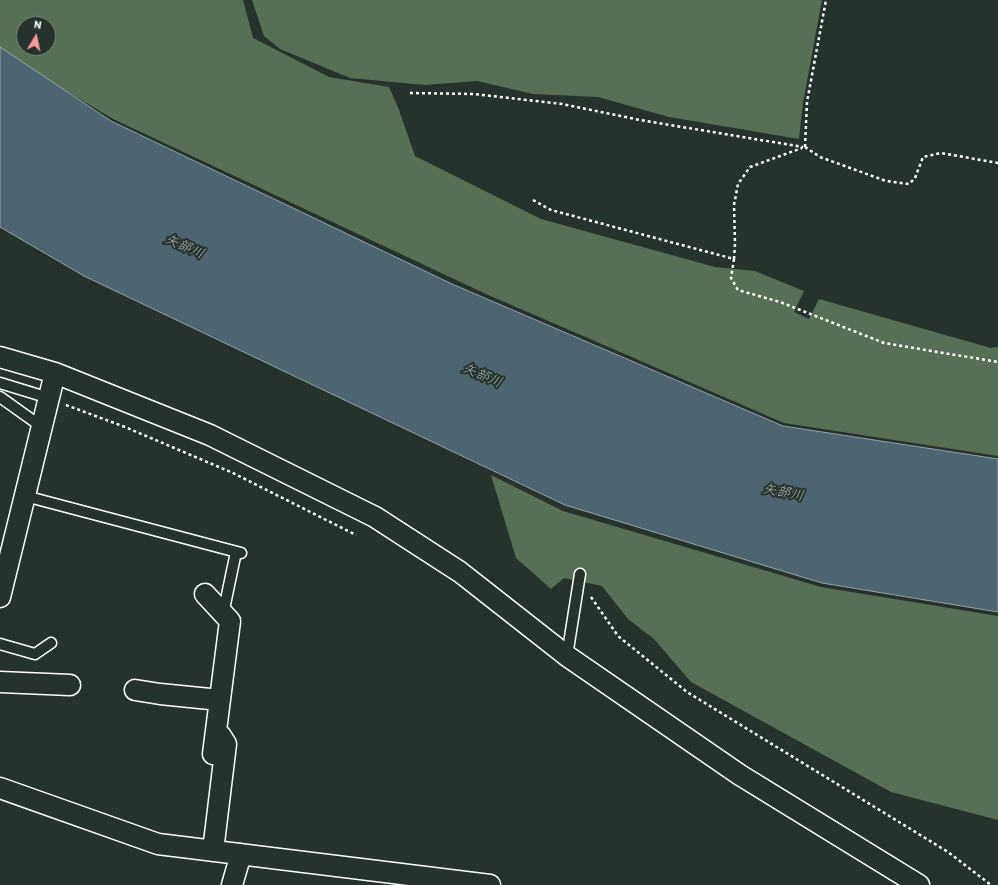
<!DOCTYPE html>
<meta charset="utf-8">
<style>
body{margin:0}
#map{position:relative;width:998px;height:885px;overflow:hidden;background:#26332d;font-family:Itim,sans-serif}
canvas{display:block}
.north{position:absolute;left:16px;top:16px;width:40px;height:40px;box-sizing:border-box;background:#26332d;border:1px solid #7d8581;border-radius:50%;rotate:9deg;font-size:11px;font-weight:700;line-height:16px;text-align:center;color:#fff}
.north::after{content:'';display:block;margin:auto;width:14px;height:18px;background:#ff9aa2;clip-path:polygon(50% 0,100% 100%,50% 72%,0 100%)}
</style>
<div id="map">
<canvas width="998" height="885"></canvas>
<div class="north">N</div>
</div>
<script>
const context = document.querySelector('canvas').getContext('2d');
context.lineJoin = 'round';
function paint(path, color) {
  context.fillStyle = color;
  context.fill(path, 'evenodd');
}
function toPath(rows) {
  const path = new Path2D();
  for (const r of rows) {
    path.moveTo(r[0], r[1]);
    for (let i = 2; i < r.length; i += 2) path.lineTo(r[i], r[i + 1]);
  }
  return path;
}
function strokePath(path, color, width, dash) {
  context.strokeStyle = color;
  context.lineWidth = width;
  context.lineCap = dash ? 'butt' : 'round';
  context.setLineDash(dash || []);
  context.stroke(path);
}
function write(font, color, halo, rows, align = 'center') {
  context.font = font + ' Itim,"Klee One",sans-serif';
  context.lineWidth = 4;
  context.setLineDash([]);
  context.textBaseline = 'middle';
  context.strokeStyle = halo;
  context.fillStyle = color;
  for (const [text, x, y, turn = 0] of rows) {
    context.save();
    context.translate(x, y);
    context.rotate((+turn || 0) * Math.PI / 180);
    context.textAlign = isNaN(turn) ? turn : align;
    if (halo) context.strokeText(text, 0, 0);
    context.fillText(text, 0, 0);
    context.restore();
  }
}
paint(toPath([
 [0,0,243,0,253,38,329,77,389,87,399,110,415,156,541,219,715,267,755,271,804,291,794,312,809,319,819,299,991,348,998,347,998,456,784,423,486,294,113,119,0,51],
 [24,24,48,24,48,48,24,48],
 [252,0,822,0,803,103,799,139,669,117,598,97,533,94,477,81,425,85,350,78,280,49,264,36],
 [491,475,563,511,821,587,998,616,998,820,891,792,691,682,654,639,628,619,602,586,564,578,551,589,516,558]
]), '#566f55');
const water = toPath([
 [0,47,111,121,452,284,783,426,998,459,998,612,822,583,565,505,84,276,0,227,0,47]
]);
paint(water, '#4c6571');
strokePath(water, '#94a3aa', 1);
const service = toPath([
 [0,383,49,398],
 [0,397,42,427],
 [25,496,241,553],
 [223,614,236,552],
 [0,644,35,654,51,643],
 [567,656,580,574]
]);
const minor = toPath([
 [0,357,55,373,210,435,375,517,460,572,567,656,740,775,919,885],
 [205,594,230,621,213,754],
 [0,597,55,373],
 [0,682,70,685],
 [135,690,160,694,220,700],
 [0,788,158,844,490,885],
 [213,851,226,744,221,736],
 [232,885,241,854]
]);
strokePath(service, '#fff', 13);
strokePath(minor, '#fff', 23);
strokePath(toPath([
 [410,93,474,94,562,104,640,120,803,147],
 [805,147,820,157,886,181,909,184,915,178,923,157,941,153,998,163],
 [805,147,807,102,826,0],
 [533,200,551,210,734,259,731,278,738,290,780,302,884,343,998,362],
 [734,259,735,244,734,205,738,184,750,167,802,148],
 [66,405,125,427,233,473,356,535],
 [591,597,618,636,687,692,948,852,991,885]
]), '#fff', 2.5, [3, 3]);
strokePath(service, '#26332d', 10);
strokePath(minor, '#26332d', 20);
write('italic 14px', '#aebabf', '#26332d', [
 ["矢部川",184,247,24],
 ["矢部川",482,376,23],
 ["矢部川",783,493,11]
]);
</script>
